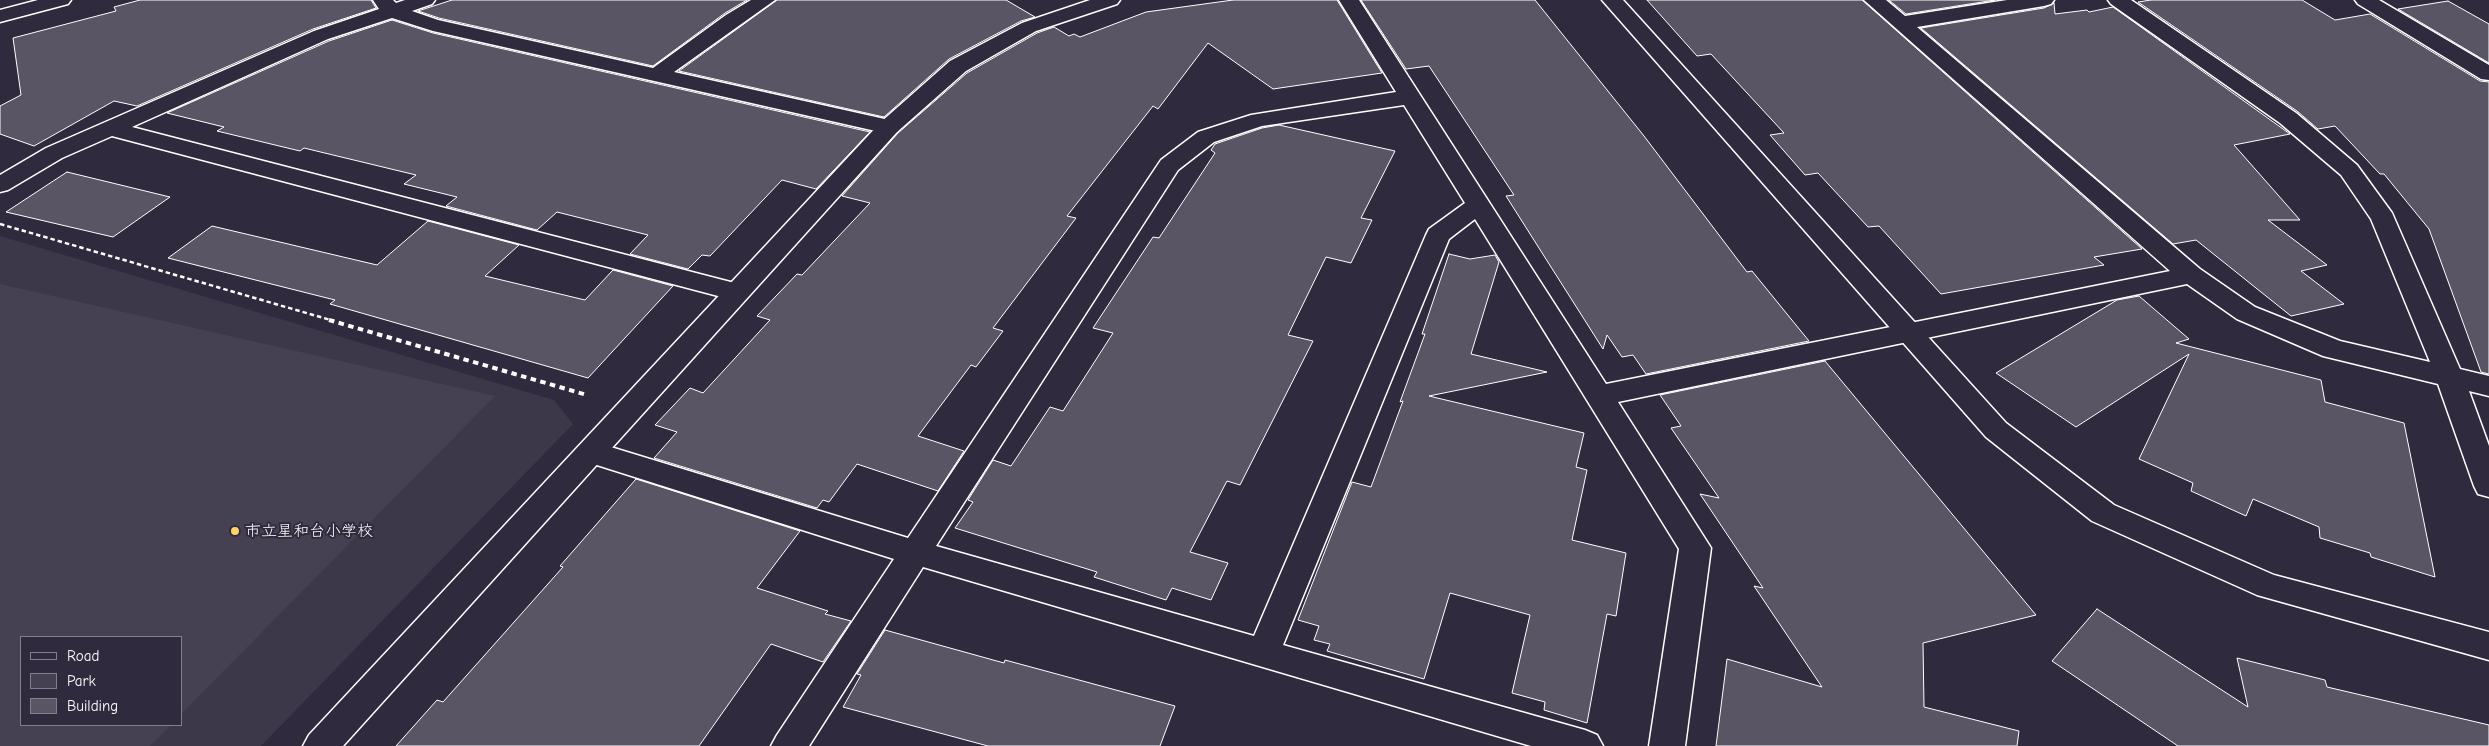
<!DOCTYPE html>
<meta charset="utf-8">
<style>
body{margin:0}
#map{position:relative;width:2489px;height:746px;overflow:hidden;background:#2f2a3d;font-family:"Comic Neue",sans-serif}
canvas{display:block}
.legend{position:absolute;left:20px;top:636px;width:162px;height:90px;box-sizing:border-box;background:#2f2a3d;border:1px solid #827f8b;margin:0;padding:6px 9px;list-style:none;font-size:15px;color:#fff}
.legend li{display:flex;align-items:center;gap:10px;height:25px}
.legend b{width:25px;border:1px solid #827f8b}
</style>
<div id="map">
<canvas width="2489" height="746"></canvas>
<ul class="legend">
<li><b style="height:6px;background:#2f2a3d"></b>Road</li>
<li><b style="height:14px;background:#464152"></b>Park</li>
<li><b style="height:14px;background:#595564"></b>Building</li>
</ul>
</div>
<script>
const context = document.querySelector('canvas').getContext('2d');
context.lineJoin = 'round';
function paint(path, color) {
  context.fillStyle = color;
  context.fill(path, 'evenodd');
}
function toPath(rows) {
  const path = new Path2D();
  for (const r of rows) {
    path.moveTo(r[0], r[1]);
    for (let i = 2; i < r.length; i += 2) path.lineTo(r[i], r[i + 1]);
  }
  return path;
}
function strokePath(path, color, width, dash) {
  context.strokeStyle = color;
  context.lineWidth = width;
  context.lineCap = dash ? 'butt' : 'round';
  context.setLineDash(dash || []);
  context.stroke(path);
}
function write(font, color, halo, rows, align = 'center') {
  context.font = font + ' "Comic Neue","Klee One",sans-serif';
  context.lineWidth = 4;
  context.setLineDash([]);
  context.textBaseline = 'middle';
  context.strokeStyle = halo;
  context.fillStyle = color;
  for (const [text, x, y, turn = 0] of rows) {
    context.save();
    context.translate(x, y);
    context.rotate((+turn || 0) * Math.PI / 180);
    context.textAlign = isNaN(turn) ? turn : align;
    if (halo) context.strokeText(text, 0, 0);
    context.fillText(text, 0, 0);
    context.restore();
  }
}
paint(toPath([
 [0,236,554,400,573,424,261,746,0,746],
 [21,637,181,637,181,725,21,725]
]), '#3c3749');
paint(toPath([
 [0,284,495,396,181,714,181,637,21,637,21,725,171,725,150,746,0,746]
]), '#464152');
const building = toPath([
 [140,0,371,0,376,8,313,29,137,106,114,101,34,146,0,134,0,106,21,95,13,38,116,11,114,7,140,0],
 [452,0,747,0,725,13,653,66,439,18,418,11,452,0],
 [777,0,1006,0,1035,17,1021,21,949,59,884,117,679,71,777,0],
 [1233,0,1337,0,1382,73,1273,89,1208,43,1158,109,1153,106,1067,216,1076,218,993,328,1003,331,976,367,971,365,918,436,964,451,938,491,857,464,829,502,823,500,817,508,654,458,677,432,655,425,690,388,703,393,770,320,757,316,797,274,802,275,870,203,842,196,898,133,967,73,1037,33,1054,27,1069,36,1074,34,1080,37,1146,12,1233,0],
 [1361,0,1535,0,1644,136,1747,272,1752,271,1809,341,1646,374,1633,355,1622,357,1607,335,1603,349,1506,196,1514,195,1429,66,1406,69,1361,0],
 [1647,0,1862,0,2142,249,2094,257,2104,265,1941,294,1879,226,1868,227,1818,173,1805,175,1770,135,1784,133,1711,54,1697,56,1647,0],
 [1889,0,1995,0,1906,14,1889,0],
 [2151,0,2302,0,2335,20,2370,14,2480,81,2489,82,2489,374,2481,372,2429,229,2384,174,2380,174,2335,126,2318,129,2297,111,2138,2,2151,0],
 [2448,1,2489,24,2489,63,2398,9,2448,1],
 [2054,3,2055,14,2087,10,2089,12,2113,7,2290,134,2234,145,2300,220,2268,220,2327,265,2301,271,2344,304,2291,316,2196,240,2173,244,1921,28,2044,8,2054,3],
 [392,20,433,33,870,132,816,189,782,180,710,256,702,255,688,269,630,254,648,235,557,212,537,230,446,206,457,197,404,184,416,175,304,148,300,151,217,131,224,127,167,113,329,41,392,20],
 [1279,125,1395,151,1361,218,1372,220,1351,263,1326,257,1288,335,1313,341,1240,485,1227,481,1190,552,1228,563,1211,600,1172,588,1166,600,1094,577,1097,572,955,528,973,502,968,500,993,460,1011,466,1050,407,1063,411,1113,333,1093,328,1153,237,1159,238,1215,153,1211,150,1215,144,1262,128,1279,125],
 [67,172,170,197,113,237,6,212,67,172],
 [428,221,519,245,485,276,585,300,613,270,673,286,588,378,330,304,335,300,168,258,212,226,377,265,428,221],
 [1449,254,1470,259,1495,255,1499,262,1471,354,1547,372,1429,396,1584,433,1576,467,1587,470,1572,540,1626,553,1616,616,1607,614,1587,723,1544,710,1545,702,1512,693,1530,615,1450,593,1424,679,1327,651,1330,644,1314,640,1319,626,1298,620,1352,482,1371,487,1403,401,1400,402,1425,334,1422,334,1449,254],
 [2139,296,2189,339,2176,343,2321,380,2325,402,2404,423,2435,577,2371,557,2370,553,2320,538,2319,527,2253,499,2246,516,2191,491,2193,483,2139,459,2189,354,2076,427,1996,373,2117,300,2139,296],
 [1825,361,2036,615,1923,643,1924,707,2019,731,2017,746,1716,746,1727,659,1822,687,1754,586,1763,588,1700,494,1719,498,1671,428,1681,426,1660,395,1825,361],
 [636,479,800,531,757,588,828,611,825,614,851,621,823,662,771,644,699,746,396,746,437,700,443,702,563,567,560,566,636,479],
 [2097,609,2248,707,2237,658,2325,680,2327,687,2489,725,2489,746,2178,746,2052,661,2097,609],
 [885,630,1004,663,1005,660,1175,706,1160,746,988,746,843,707,861,675,857,674,885,630]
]);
paint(building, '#595564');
strokePath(building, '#fff', 1);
const street = toPath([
 [38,0,71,0,68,4,0,22,0,10,38,0],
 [373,0,393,0,396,3,405,0,435,0,432,4,412,11,438,20,653,68,726,15,751,0,775,0,674,72,889,120,897,122,900,127,897,132,889,134,433,31,392,18,328,39,132,127,746,286,750,292,746,298,737,301,112,136,62,158,8,190,0,192,0,175,46,148,314,31,379,9,373,0],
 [1339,0,1359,0,1606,384,2170,271,1864,0,1886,0,1905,16,2007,0,2054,0,2051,4,2044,6,1917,27,2200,269,2255,307,2340,341,2430,362,2371,219,2341,175,2280,123,2111,4,2108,0,2131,0,2296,113,2357,165,2392,213,2460,369,2489,376,2489,396,2469,391,2489,446,2489,497,2478,494,2474,486,2438,384,2323,356,2237,319,2187,284,1618,402,1711,548,1685,746,1649,746,1679,549,1475,219,1449,239,1283,645,1585,730,1597,735,1603,746,1531,746,923,567,809,746,771,746,777,735,894,559,581,460,576,452,581,444,591,441,908,538,1161,160,1198,132,1251,115,1396,92,1339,0],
 [1404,105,1465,203,1429,229,1426,235,1254,636,936,546,1178,170,1214,142,1262,126,1404,105],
 [2355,0,2379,0,2489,65,2489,80,2481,79,2358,4,2355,0]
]);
const secondary = toPath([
 [1090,0,1120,0,1117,4,1036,31,966,71,897,132,343,746,303,746,309,735,881,122,950,61,1022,23,1090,0],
 [1602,0,1623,0,2006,423,2114,505,2274,575,2489,632,2489,660,2257,595,2092,521,1986,437,1602,0]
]);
strokePath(street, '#fff', 3);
strokePath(secondary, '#fff', 3);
strokePath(toPath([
 [0,224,334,321]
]), '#fff', 2.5, [4.5, 3]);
strokePath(toPath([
 [329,320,587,395]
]), '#fff', 4, [5.5, 4.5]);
paint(street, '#2f2a3d');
paint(secondary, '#2f2a3d');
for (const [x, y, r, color] of [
 [235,531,5,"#ffd166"]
]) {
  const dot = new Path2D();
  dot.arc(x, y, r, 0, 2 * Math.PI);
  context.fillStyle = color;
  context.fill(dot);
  strokePath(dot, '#2f2a3d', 2);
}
write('16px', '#fff', '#2f2a3d', [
 ["市立星和台小学校",245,531]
], 'left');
</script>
